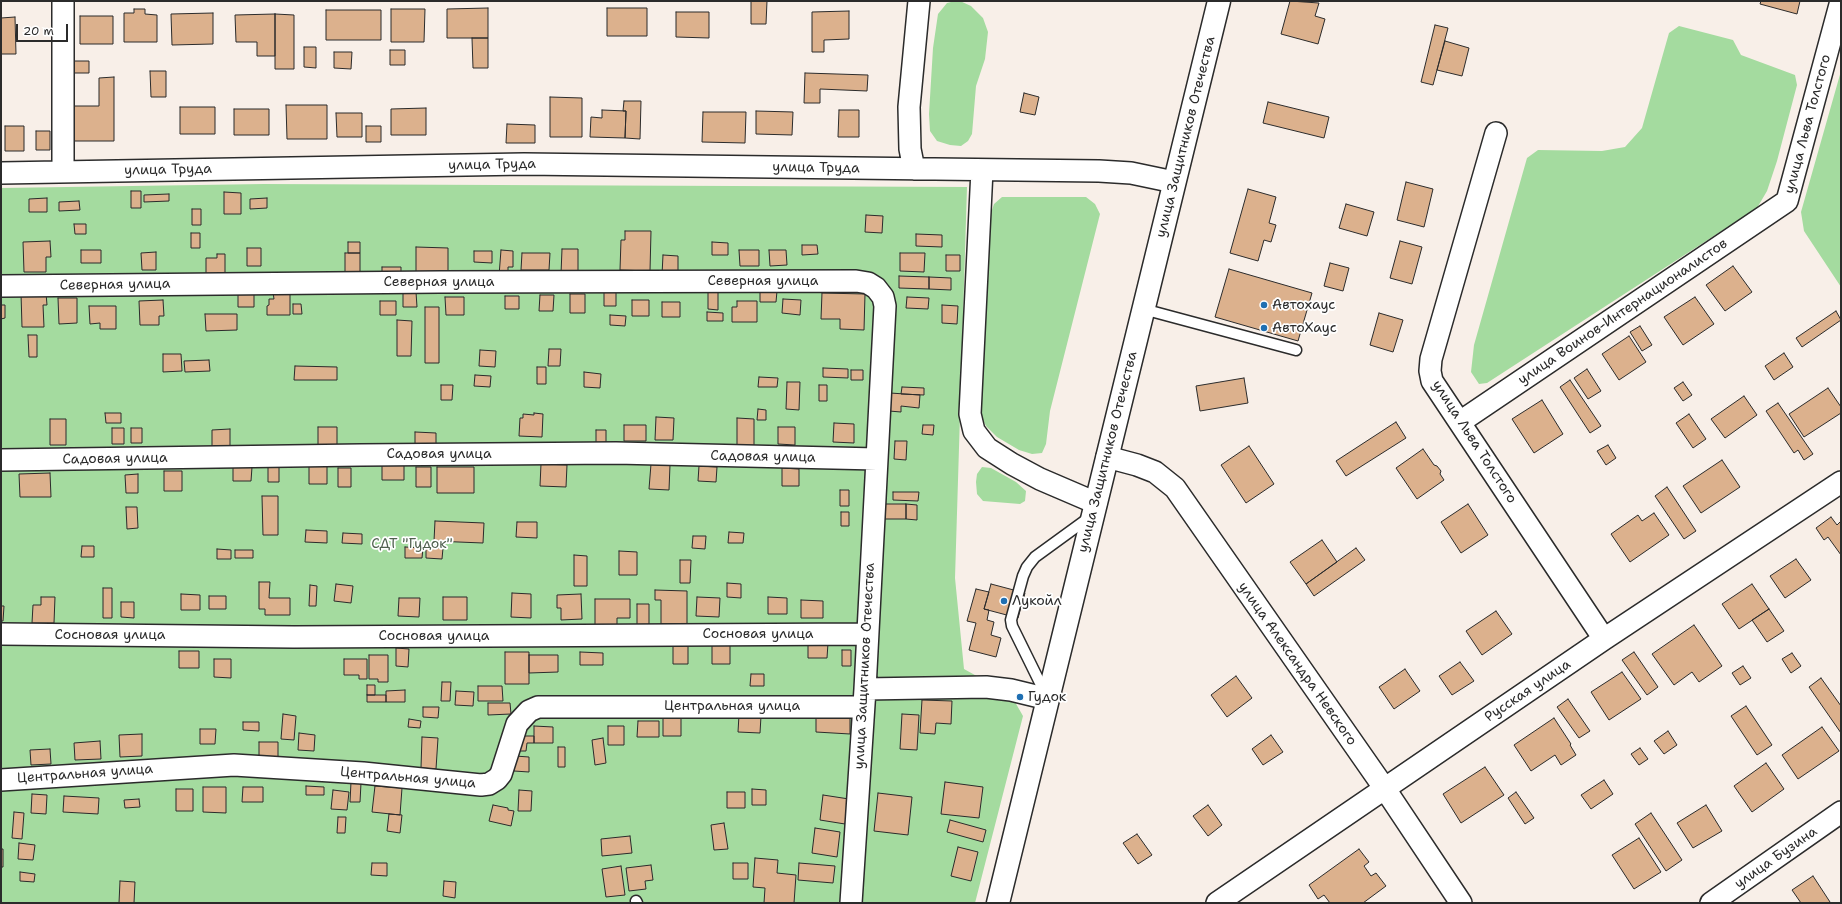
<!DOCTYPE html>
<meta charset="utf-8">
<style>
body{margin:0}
#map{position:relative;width:1842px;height:904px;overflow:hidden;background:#f8efe8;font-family:"Shantell Sans",sans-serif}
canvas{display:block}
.frame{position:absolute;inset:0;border:2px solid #2b2b2b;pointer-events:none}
.scale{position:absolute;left:16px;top:24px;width:52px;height:18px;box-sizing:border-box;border:2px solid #2b2b2b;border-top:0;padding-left:5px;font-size:12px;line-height:14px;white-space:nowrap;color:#2b2b2b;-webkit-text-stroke:3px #fff;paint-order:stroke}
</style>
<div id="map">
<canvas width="1842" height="904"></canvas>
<div class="frame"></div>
<div class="scale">20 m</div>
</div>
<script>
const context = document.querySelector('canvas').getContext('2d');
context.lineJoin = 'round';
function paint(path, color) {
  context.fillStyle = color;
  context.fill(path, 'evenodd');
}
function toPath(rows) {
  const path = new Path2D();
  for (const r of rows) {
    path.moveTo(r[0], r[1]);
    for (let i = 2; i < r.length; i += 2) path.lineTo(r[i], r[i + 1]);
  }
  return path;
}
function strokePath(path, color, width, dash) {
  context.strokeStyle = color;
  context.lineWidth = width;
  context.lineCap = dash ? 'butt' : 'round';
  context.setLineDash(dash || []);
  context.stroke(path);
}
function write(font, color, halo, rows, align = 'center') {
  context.font = font + ' "Shantell Sans",sans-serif';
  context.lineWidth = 3.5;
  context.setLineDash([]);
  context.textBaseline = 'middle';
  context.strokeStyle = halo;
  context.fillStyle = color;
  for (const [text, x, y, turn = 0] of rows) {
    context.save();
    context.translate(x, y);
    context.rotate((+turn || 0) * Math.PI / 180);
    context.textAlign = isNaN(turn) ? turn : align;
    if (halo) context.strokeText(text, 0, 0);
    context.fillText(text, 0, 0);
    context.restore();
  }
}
paint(toPath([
 [955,1,960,1,971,6,983,18,988,32,985,59,976,86,972,134,968,141,961,146,950,145,937,141,930,131,929,114,933,48,938,14,947,3],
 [1679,26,1733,40,1741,55,1795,75,1797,85,1777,161,1767,191,1757,208,1487,383,1479,384,1471,372,1474,345,1527,158,1538,150,1602,151,1625,147,1642,128,1669,33],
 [1841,71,1841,287,1804,231,1801,212],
 [264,184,967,187,955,578,964,669,1011,695,1023,716,975,903,1,903,1,188],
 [1002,197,1086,197,1095,204,1100,214,1050,411,1046,444,1042,453,1032,454,1019,450,997,437,986,426,981,416,979,400,991,213,994,204],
 [982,467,991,468,1016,482,1026,491,1025,501,1020,504,983,501,977,494,976,482,977,474]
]), '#a4db9f');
const building = toPath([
 [751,1,767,1,766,24,751,24,751,1],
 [1290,1,1319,3,1315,16,1325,19,1318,44,1281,34,1290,1],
 [1761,1,1800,1,1797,14,1760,4,1761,1],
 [488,8,488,38,447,38,447,9,488,8],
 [607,8,647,8,647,36,607,36,607,8],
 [134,9,145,9,145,14,157,15,157,42,124,42,124,13,134,13,134,9],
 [391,9,425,9,424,42,391,42,391,9],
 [326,10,381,10,381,40,326,40,326,10],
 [849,11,849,39,824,40,824,52,812,52,812,12,849,11],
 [676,12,709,12,709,38,676,37,676,12],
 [213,13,213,44,172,45,171,14,213,13],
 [275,14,275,56,257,56,257,42,236,42,235,15,275,14],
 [275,14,294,15,294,69,275,69,275,14],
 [80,16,113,16,113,44,80,44,80,16],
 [15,17,16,54,1,54,1,18,15,17],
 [1435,25,1448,28,1433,85,1421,82,1435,25],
 [472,38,488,38,488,68,473,68,472,38],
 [1445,41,1469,48,1462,76,1437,70,1445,41],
 [304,47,316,47,316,68,304,67,304,47],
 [390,50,405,50,405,65,390,65,390,50],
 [334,52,352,52,351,69,334,68,334,52],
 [71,61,89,61,89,73,71,73,71,61],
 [150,71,166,71,166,97,151,97,150,71],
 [805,73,868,75,867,91,820,89,820,103,804,103,805,73],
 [114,77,114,141,71,141,71,106,99,106,99,78,114,77],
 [1024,93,1039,97,1035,115,1020,112,1024,93],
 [550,97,582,98,582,137,550,137,550,97],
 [624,101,641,101,640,139,625,138,626,111,623,111,624,101],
 [1268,102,1329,117,1324,138,1263,123,1268,102],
 [286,105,327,105,327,139,287,139,286,105],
 [180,107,215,107,215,134,180,134,180,107],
 [426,108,426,135,391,135,391,109,426,108],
 [234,109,269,109,269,135,234,135,234,109],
 [602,110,626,111,625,138,590,137,591,117,602,118,602,110],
 [839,110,859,110,859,137,838,137,839,110],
 [756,111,793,112,792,135,756,134,756,111],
 [703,112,746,112,745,143,702,142,703,112],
 [336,113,362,113,362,137,337,137,336,113],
 [507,124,535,125,535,143,506,143,507,124],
 [5,126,24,126,24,151,5,151,5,126],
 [366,126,381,126,381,142,366,142,366,126],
 [36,131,50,131,50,150,36,150,36,131],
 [1406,182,1433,189,1424,227,1397,220,1406,182],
 [1248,189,1276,197,1269,223,1276,225,1271,242,1264,240,1258,261,1230,253,1248,189],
 [131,191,141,191,141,208,131,208,131,191],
 [224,192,241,193,241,214,224,214,224,192],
 [169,194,169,201,144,202,144,195,169,194],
 [47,198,47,212,29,212,29,199,47,198],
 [267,198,267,208,250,209,250,199,267,198],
 [79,201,80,210,59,211,59,202,79,201],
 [1346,204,1374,212,1367,236,1339,228,1346,204],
 [192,209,201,209,201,225,192,225,192,209],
 [866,215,883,216,882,233,865,232,866,215],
 [74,224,86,224,86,234,75,234,74,224],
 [625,231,651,231,650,271,620,270,621,240,625,240,625,231],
 [191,233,200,233,200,248,191,248,191,233],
 [916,234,942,235,942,247,916,246,916,234],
 [50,241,51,257,46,257,46,272,24,272,23,242,50,241],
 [1400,241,1422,247,1412,284,1390,278,1400,241],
 [348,242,360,242,360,253,348,253,348,242],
 [712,242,728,243,728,255,712,255,712,242],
 [802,245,817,245,818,254,802,255,802,245],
 [416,247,448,248,448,275,416,274,416,247],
 [247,248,261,248,261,266,247,266,247,248],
 [562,249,578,249,578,274,561,274,562,249],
 [81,250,101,250,101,263,81,263,81,250],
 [501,250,513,251,513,267,508,267,508,276,499,276,501,250],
 [739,250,759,250,759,266,740,266,739,250],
 [769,250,786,250,787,265,770,266,769,250],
 [474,251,492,251,492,263,474,262,474,251],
 [156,252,156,270,142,270,141,253,156,252],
 [345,253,360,253,360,273,345,273,345,253],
 [522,253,550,253,549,270,521,270,522,253],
 [900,253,925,253,924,272,900,271,900,253],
 [217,254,225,254,225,275,206,275,206,258,217,258,217,254],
 [663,255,678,256,678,275,662,275,663,255],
 [946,255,960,255,960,271,946,271,946,255],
 [1330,263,1349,268,1343,291,1324,286,1330,263],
 [1733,266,1752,292,1725,311,1706,285,1733,266],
 [382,267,401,267,401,275,382,275,382,267],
 [1229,269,1312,293,1298,341,1215,317,1229,269],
 [899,276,929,277,929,289,899,288,899,276],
 [929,277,951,278,951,290,929,289,929,277],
 [708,290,718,290,718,310,708,309,708,290],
 [238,291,254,291,254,307,238,307,238,291],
 [290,291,290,315,267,315,267,306,269,305,269,299,274,299,273,292,290,291],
 [403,291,416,292,417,307,403,307,403,291],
 [604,291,616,291,616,306,604,306,604,291],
 [760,291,777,291,776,302,760,302,760,291],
 [21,293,46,293,47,305,43,305,44,327,22,327,21,293],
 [822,293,865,294,864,330,840,329,840,319,821,319,822,293],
 [570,294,585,294,585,313,570,313,570,294],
 [540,295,554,295,553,311,539,311,540,295],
 [505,296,519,296,519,309,505,309,505,296],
 [445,297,464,297,464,315,446,315,445,297],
 [907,297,929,298,928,309,906,308,907,297],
 [1695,297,1714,324,1683,345,1664,317,1695,297],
 [58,298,77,298,77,323,59,324,58,298],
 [783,299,801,300,800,315,782,313,783,299],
 [163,300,164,316,159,316,159,325,140,325,139,301,163,300],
 [632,300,649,300,649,316,632,316,632,300],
 [380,301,396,301,396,315,380,315,380,301],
 [737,301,757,301,757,322,732,322,732,307,737,307,737,301],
 [662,302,680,302,680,317,662,317,662,302],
 [293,304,301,304,302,314,293,314,293,304],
 [1,305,5,305,5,318,1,319,1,305],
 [942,305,958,306,957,324,942,323,942,305],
 [89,306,116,306,116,329,100,329,100,323,90,324,89,306],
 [425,307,439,307,439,363,425,363,425,307],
 [1836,311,1841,320,1802,347,1796,338,1836,311],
 [707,312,723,313,723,321,707,321,707,312],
 [1379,313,1403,320,1393,352,1370,345,1379,313],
 [205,314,237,314,237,330,206,331,205,314],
 [610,315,626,316,625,326,610,325,610,315],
 [397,320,412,321,411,356,397,356,397,320],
 [1640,326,1652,345,1642,351,1630,332,1640,326],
 [28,335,37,335,37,357,29,357,28,335],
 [1629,336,1646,362,1619,380,1602,354,1629,336],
 [549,349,561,349,560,366,548,366,549,349],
 [480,350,496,351,495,367,479,366,480,350],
 [1784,353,1793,367,1774,380,1765,366,1784,353],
 [163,354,181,354,182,371,163,372,163,354],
 [209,360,210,371,185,372,184,361,209,360],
 [295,366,337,367,337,380,294,380,295,366],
 [537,367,546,367,546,384,537,384,537,367],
 [823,368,848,369,848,378,823,377,823,368],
 [1587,369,1601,391,1588,399,1574,378,1587,369],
 [851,370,863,370,863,380,851,380,851,370],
 [584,372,601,374,600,388,584,387,584,372],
 [475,375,491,376,490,387,474,386,475,375],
 [759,377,778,378,777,387,758,387,759,377],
 [1244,378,1248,403,1200,411,1196,386,1244,378],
 [1570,380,1601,426,1590,433,1560,387,1570,380],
 [787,382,800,382,799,410,786,409,787,382],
 [1683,382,1692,395,1683,401,1674,388,1683,382],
 [441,385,453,385,452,400,441,400,441,385],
 [819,385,827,385,827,401,819,401,819,385],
 [902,387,924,388,924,395,901,394,902,387],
 [1828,388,1841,407,1841,413,1804,437,1789,414,1828,388],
 [890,393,920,395,919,408,901,406,901,412,889,411,890,393],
 [1744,396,1757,415,1725,438,1711,419,1744,396],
 [1542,400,1563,434,1534,453,1512,419,1542,400],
 [1778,403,1813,454,1804,460,1798,450,1794,453,1766,411,1778,403],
 [758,409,766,410,766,420,757,420,758,409],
 [105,413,121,413,121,423,106,423,105,413],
 [534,413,543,414,542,437,519,436,520,418,523,418,523,414,534,415,534,413],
 [1689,414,1706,439,1693,448,1676,423,1689,414],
 [656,417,674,418,673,440,655,440,656,417],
 [737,418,754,419,754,446,737,446,737,418],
 [50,419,66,419,66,445,50,445,50,419],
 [1396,422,1406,438,1346,476,1336,461,1396,422],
 [834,423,854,424,854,443,833,442,834,423],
 [624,425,646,425,646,441,624,441,624,425],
 [923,425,934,425,933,435,922,434,923,425],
 [318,427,337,427,337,445,318,445,318,427],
 [778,427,795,427,795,445,778,444,778,427],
 [112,428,124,428,124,444,112,444,112,428],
 [131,428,142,428,142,443,131,443,131,428],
 [230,429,230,447,212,447,212,430,230,429],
 [596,430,606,430,606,446,596,446,596,430],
 [415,432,436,433,436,446,415,445,415,432],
 [895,441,907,441,906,460,894,459,895,441],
 [1608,445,1616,458,1606,465,1597,451,1608,445],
 [1249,446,1274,484,1246,503,1221,465,1249,446],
 [1423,449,1434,465,1437,466,1441,471,1440,474,1444,480,1417,499,1396,468,1423,449],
 [1722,460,1740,487,1701,513,1683,486,1722,460],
 [382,462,404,462,404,480,382,480,382,462],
 [309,464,327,464,327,484,309,484,309,464],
 [541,464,567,465,566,487,540,486,541,464],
 [651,464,670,465,669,490,649,489,651,464],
 [699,466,717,467,716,482,698,481,699,466],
 [233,467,252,467,251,481,233,481,233,467],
 [268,467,279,467,279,482,268,482,268,467],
 [416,467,431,467,431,487,416,487,416,467],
 [437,467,474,467,474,493,437,493,437,467],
 [338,468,351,468,351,487,338,487,338,468],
 [782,468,799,469,799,486,782,486,782,468],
 [164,471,182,471,182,491,164,491,164,471],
 [50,473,51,497,20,497,19,474,50,473],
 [138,474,138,493,126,493,125,475,138,474],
 [1667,487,1696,531,1684,539,1655,496,1667,487],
 [840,490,849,490,849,506,840,506,840,490],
 [893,492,919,492,918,501,893,500,893,492],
 [262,496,278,496,278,535,263,535,262,496],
 [882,504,906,504,906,519,882,519,882,504],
 [906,504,917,505,917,520,906,519,906,504],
 [1468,504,1488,535,1461,553,1441,522,1468,504],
 [126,507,137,507,138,528,127,529,126,507],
 [841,512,849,512,849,526,841,526,841,512],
 [1654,513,1669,535,1630,562,1611,534,1638,515,1642,521,1654,513],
 [1831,517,1837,525,1841,521,1841,555,1828,537,1824,540,1816,528,1831,517],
 [435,521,484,523,483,543,434,541,435,521],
 [517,522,537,522,537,538,516,537,517,522],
 [306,530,327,531,327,543,305,542,306,530],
 [729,532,744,533,743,543,728,543,729,532],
 [343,533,362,534,362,544,342,543,343,533],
 [693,536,706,536,705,549,692,548,693,536],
 [1322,540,1337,562,1306,584,1290,562,1322,540],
 [82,546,94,546,94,557,81,557,82,546],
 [405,547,423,548,422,558,405,558,405,547],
 [426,547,443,548,442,559,426,558,426,547],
 [1356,548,1365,560,1314,596,1306,584,1356,548],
 [217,549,231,550,231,559,217,559,217,549],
 [235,550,253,550,253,558,235,558,235,550],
 [619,551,637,552,637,575,619,575,619,551],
 [574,555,587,556,587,586,574,586,574,555],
 [1796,559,1811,580,1785,598,1770,576,1796,559],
 [680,560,691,560,690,583,680,583,680,560],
 [259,582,270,582,269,598,290,598,290,615,265,615,265,609,259,609,259,582],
 [727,583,741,584,741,598,727,597,727,583],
 [336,584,353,586,351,603,334,601,336,584],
 [991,584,1025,593,1018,618,984,609,991,584],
 [1752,584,1769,609,1739,629,1722,604,1752,584],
 [310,585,317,586,316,606,309,606,310,585],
 [103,588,112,588,112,618,103,618,103,588],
 [976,589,989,592,984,609,989,610,987,620,994,622,991,635,1001,638,996,657,969,650,976,623,967,621,976,589],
 [655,590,687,591,687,624,661,624,661,600,655,600,655,590],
 [512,593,531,594,531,618,511,617,512,593],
 [181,594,200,595,200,610,181,610,181,594],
 [581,594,582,619,561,620,561,608,557,608,557,595,581,594],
 [209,596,226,596,226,609,209,609,209,596],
 [41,597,55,597,54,623,32,623,33,605,41,605,41,597],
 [443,597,467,597,467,620,443,620,443,597],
 [697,597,720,598,719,617,696,616,697,597],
 [768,597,787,598,787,614,768,614,768,597],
 [399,598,420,598,419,617,398,616,399,598],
 [595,599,630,599,630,618,617,618,617,626,595,626,595,599],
 [801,600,823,601,823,618,801,618,801,600],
 [121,602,134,602,134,618,121,617,121,602],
 [637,604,649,604,649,625,637,625,637,604],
 [1,606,4,606,3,621,1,621,1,606],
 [1769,609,1784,631,1767,642,1752,620,1769,609],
 [1496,611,1512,634,1482,655,1466,631,1496,611],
 [1694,625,1722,666,1699,682,1692,672,1674,685,1652,654,1694,625],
 [808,643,828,643,827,658,808,658,808,643],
 [712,644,730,644,730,664,712,664,712,644],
 [673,646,688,646,688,664,673,664,673,646],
 [396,648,409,649,408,667,396,666,396,648],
 [842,650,851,650,851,666,842,666,842,650],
 [179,651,199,651,199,668,179,668,179,651],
 [505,652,529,652,529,684,505,684,505,652],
 [580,652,603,653,603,665,580,665,580,652],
 [1634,652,1658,687,1647,695,1622,660,1634,652],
 [1792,653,1801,666,1791,673,1782,659,1792,653],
 [369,655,388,655,388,682,378,682,378,679,369,679,369,655],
 [529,655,558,655,558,672,529,673,529,655],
 [214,659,231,659,231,678,214,677,214,659],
 [344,659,367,659,367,679,359,679,359,675,344,675,344,659],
 [1460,662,1474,681,1452,695,1439,676,1460,662],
 [1743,666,1751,678,1740,685,1732,673,1743,666],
 [1405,669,1420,691,1394,709,1379,687,1405,669],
 [1622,672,1641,699,1609,720,1591,692,1622,672],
 [751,674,764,674,764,686,750,686,751,674],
 [1236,676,1252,698,1227,717,1211,695,1236,676],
 [1821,678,1841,706,1841,733,1809,687,1821,678],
 [442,682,451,682,450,701,441,701,442,682],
 [367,685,375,685,375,695,367,695,367,685],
 [478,686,502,686,503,701,478,701,478,686],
 [405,690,405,702,386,702,386,691,405,690],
 [456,691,474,692,473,706,455,705,456,691],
 [367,695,386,695,386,702,367,702,367,695],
 [1568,699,1590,731,1579,738,1557,707,1568,699],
 [922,700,952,701,951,724,936,723,935,734,920,733,922,700],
 [488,703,510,703,511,714,488,715,488,703],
 [1746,706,1772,745,1757,755,1731,716,1746,706],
 [423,707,439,707,438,718,423,717,423,707],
 [283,714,296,716,294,740,281,739,283,714],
 [902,714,919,715,917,750,900,749,902,714],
 [739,715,761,716,760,733,738,732,739,715],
 [663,716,681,716,681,736,663,736,663,716],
 [816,717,850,718,850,734,816,732,816,717],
 [1554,718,1571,744,1570,745,1576,755,1561,765,1555,755,1531,771,1514,745,1554,718],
 [409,719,421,721,420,728,408,727,409,719],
 [638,721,659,721,659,737,637,737,638,721],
 [243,722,259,722,259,731,243,730,243,722],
 [534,726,553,727,553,743,534,743,534,726],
 [608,726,624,726,624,745,608,745,608,726],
 [1822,727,1839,751,1798,779,1782,755,1822,727],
 [200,729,216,729,215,744,200,744,200,729],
 [1668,731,1677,745,1664,754,1654,741,1668,731],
 [299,733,315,735,314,751,298,750,299,733],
 [142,734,142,756,120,757,119,735,142,734],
 [1271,735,1283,752,1263,765,1252,749,1271,735],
 [519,736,534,736,534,743,527,743,526,751,519,751,519,736],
 [422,737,438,738,436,769,421,768,422,737],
 [603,738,606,763,595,765,592,740,603,738],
 [100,741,101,759,75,760,74,743,100,741],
 [259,742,278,742,278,759,259,758,259,742],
 [558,747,565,747,565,767,558,767,558,747],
 [1640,748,1648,759,1639,765,1631,754,1640,748],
 [50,749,51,764,31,765,30,750,50,749],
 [515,756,529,757,529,772,514,771,515,756],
 [1766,763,1784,789,1752,812,1734,786,1766,763],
 [1485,767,1504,795,1461,823,1443,794,1485,767],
 [1604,780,1613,794,1591,809,1581,795,1604,780],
 [351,782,361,783,360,802,350,802,351,782],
 [945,782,983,787,979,818,941,814,945,782],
 [306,786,324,787,324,795,306,795,306,786],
 [375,786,402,788,400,815,372,812,375,786],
 [203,787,226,787,226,813,203,812,203,787],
 [243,787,263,787,263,802,242,802,243,787],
 [176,789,193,789,193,811,176,811,176,789],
 [752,789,766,790,766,805,752,805,752,789],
 [333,790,349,792,347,810,331,809,333,790],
 [519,790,532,791,531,811,518,811,519,790],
 [727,792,745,792,745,808,727,808,727,792],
 [1516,792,1534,818,1525,824,1508,798,1516,792],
 [878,793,912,797,908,835,874,831,878,793],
 [32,794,47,795,46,814,31,813,32,794],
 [823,795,849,799,845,824,820,820,823,795],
 [64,796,99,798,98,814,63,812,64,796],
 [139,799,140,807,125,808,124,800,139,799],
 [493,805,508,808,508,810,514,811,511,826,489,821,493,805],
 [1208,805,1222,825,1208,836,1193,816,1208,805],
 [1706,805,1722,831,1693,848,1677,823,1706,805],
 [14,812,24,813,22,839,12,838,14,812],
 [1651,813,1682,860,1666,871,1635,824,1651,813],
 [389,814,402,815,400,833,387,831,389,814],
 [338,817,346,817,345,833,337,833,338,817],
 [950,820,986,830,983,842,947,832,950,820],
 [724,823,728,849,714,850,711,825,724,823],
 [815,828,840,832,837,857,812,853,815,828],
 [1137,834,1152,855,1138,864,1123,843,1137,834],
 [630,836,632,853,602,856,601,839,630,836],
 [1639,838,1661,872,1634,889,1612,855,1639,838],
 [19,843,35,845,33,860,18,859,19,843],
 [958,847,978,852,971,881,951,876,958,847],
 [1,849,3,849,3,867,1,867,1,849],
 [1359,849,1369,862,1364,866,1371,876,1376,873,1386,886,1363,903,1330,903,1324,895,1318,899,1309,885,1359,849],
 [755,858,778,860,777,873,796,875,794,903,764,903,765,888,753,887,755,858],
 [372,863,387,863,387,876,371,875,372,863],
 [733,863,748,863,748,879,733,879,733,863],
 [799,863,835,866,833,883,798,880,799,863],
 [651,865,653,880,645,881,646,889,629,891,626,868,651,865],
 [621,866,625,895,606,897,602,869,621,866],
 [20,872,35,874,34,882,20,881,20,872],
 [1813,876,1830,902,1829,903,1801,903,1792,890,1813,876],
 [120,881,135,882,134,903,119,903,120,881],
 [444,881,456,882,455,898,443,896,444,881]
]);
paint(building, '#dcb18d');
strokePath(building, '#2b2b2b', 1);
const service = toPath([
 [1143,309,1296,350],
 [1046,695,1012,626,1011,620,1023,576,1027,567,1035,557,1090,517],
 [636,901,637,903]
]);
const minor = toPath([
 [63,1,63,172],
 [1496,133,1431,359,1430,371,1432,381,1604,639],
 [914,169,910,149,909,107,919,1],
 [982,170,970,414,974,431,987,448,1012,464,1040,479,1096,503],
 [1,173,524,164,1099,171,1131,173,1174,182],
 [1,286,440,282,856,281,868,283,876,288,883,297,885,306,865,689,851,903],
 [1460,422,1787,201,1841,1],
 [1107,457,1137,465,1155,472,1175,488,1385,789,1461,903],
 [1,460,361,455,616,453,877,459],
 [1,634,294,637,867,634],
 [865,689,986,687,1011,690,1048,699],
 [1,780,234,765,363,773,481,785,489,784,497,779,501,774,517,724,529,711,538,707,863,707],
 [1217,903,1604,639,1841,482],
 [1711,903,1841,812]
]);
const secondary = toPath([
 [998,903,1219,1]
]);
strokePath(service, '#2b2b2b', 13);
strokePath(minor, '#2b2b2b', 24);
strokePath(secondary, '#2b2b2b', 25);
strokePath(service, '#fff', 10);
strokePath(minor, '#fff', 21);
strokePath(secondary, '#fff', 22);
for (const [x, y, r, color] of [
 [1264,305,4,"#1f6fb2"],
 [1264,328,4,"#1f6fb2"],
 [1004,601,4,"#1f6fb2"],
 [1020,697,4,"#1f6fb2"]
]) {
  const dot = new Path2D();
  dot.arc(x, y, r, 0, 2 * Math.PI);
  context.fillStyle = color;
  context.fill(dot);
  strokePath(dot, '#fff', 1.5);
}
write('14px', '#2b2b2b', '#fff', [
 ["улица Льва Толстого",1808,124,-75],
 ["улица Защитников Отечества",1186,137,-76],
 ["улица Труда",492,165,-1],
 ["улица Труда",816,168,1],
 ["улица Труда",168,170,-1],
 ["Северная улица",763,281],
 ["Северная улица",439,282],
 ["Северная улица",115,285,-1],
 ["улица Воинов-Интернационалистов",1623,312,-34],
 ["улица Льва Толстого",1474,442,57],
 ["улица Защитников Отечества",1108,452,-76],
 ["Садовая улица",439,454],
 ["Садовая улица",763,457,1],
 ["Садовая улица",115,459,-1],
 ["Сосновая улица",758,634],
 ["Сосновая улица",110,635],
 ["Сосновая улица",434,636],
 ["улица Александра Невского",1297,664,55],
 ["улица Защитников Отечества",865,666,-87],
 ["Русская улица",1528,691,-34],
 ["Центральная улица",732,706],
 ["Центральная улица",85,774,-4],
 ["Центральная улица",408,778,5],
 ["улица Бузина",1776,858,-35]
]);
write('14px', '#2b2b2b', '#fff', [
 ["Автохаус",1272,305],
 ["АвтоХаус",1272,328],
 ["Лукойл",1012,601],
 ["Гудок",1028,697]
], 'left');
write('14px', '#4f604e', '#fff', [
 ["СДТ \"Гудок\"",412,544]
]);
</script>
